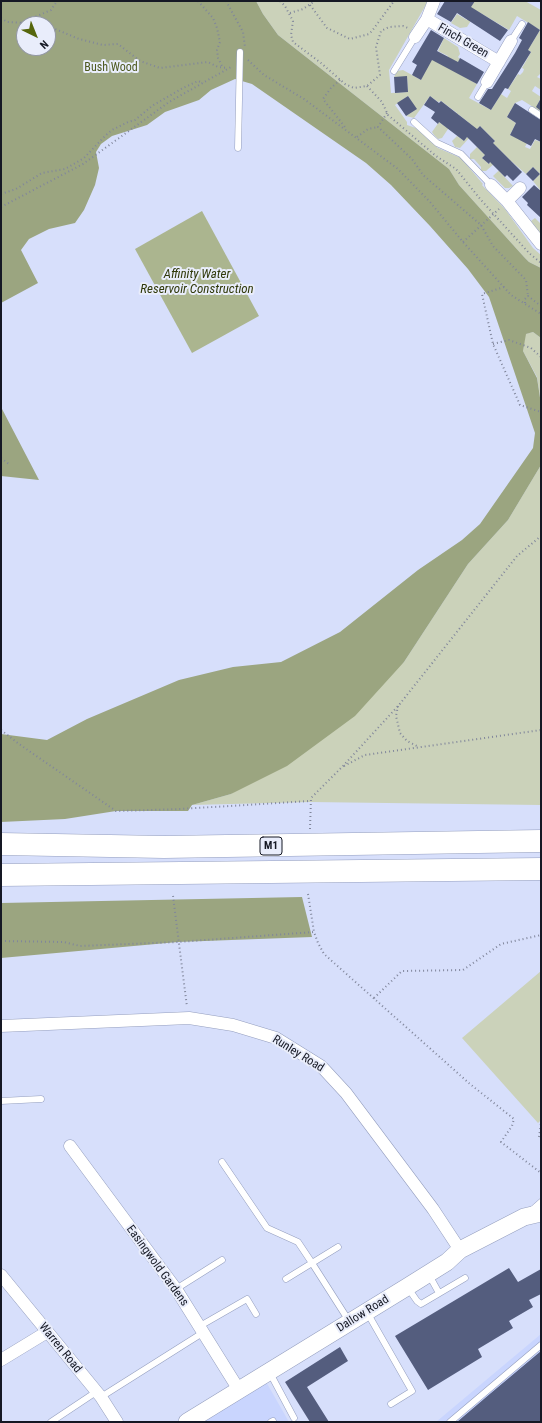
<!DOCTYPE html>
<style>
body{margin:0}
#map{position:relative;width:542px;height:1423px;overflow:hidden;background:#d7dffb;font-family:"Roboto Condensed",sans-serif}
canvas{display:block}
.frame{position:absolute;inset:0;border:2px solid #151824;pointer-events:none}
.north{position:absolute;left:16px;top:16px;width:40px;height:40px;box-sizing:border-box;background:#e9edfb;border:1px solid #9498a5;border-radius:50%;rotate:137deg;font-size:11px;font-weight:700;line-height:16px;text-align:center;color:#151824}
.north::after{content:'';display:block;margin:auto;width:14px;height:18px;background:#56660d;clip-path:polygon(50% 0,100% 100%,50% 72%,0 100%)}
</style>
<div id="map">
<canvas width="542" height="1423"></canvas>
<div class="frame"></div>
<div class="north">N</div>
</div>
<script>
const context = document.querySelector('canvas').getContext('2d');
context.lineJoin = 'round';
function paint(path, color) {
  context.fillStyle = color;
  context.fill(path, 'evenodd');
}
function toPath(rows) {
  const path = new Path2D();
  for (const r of rows) {
    path.moveTo(r[0], r[1]);
    for (let i = 2; i < r.length; i += 2) path.lineTo(r[i], r[i + 1]);
  }
  return path;
}
function strokePath(path, color, width, dash) {
  context.strokeStyle = color;
  context.lineWidth = width;
  context.lineCap = dash ? 'butt' : 'round';
  context.setLineDash(dash || []);
  context.stroke(path);
}
function write(font, color, halo, rows, align = 'center') {
  context.font = font + ' "Roboto Condensed",sans-serif';
  context.lineWidth = 4;
  context.setLineDash([]);
  context.textBaseline = 'middle';
  context.strokeStyle = halo;
  context.fillStyle = color;
  for (const [text, x, y, turn = 0] of rows) {
    context.save();
    context.translate(x, y);
    context.rotate((+turn || 0) * Math.PI / 180);
    context.textAlign = isNaN(turn) ? turn : align;
    if (halo) context.strokeText(text, 0, 0);
    context.fillText(text, 0, 0);
    context.restore();
  }
}
paint(toPath([
 [541,1334,541,1422,436,1422],
 [265,1380,289,1422,200,1422]
]), '#c9d5fe');
paint(toPath([
 [256,1,428,1,389,70,391,93,408,92,407,77,394,77,397,71,403,70,421,80,430,58,443,65,448,56,438,51,444,38,458,47,460,54,458,57,460,59,453,70,477,84,469,98,491,110,501,94,507,98,511,91,508,89,518,74,520,75,523,72,524,69,522,68,531,52,523,47,531,45,540,30,517,16,509,30,477,11,467,27,460,28,451,23,457,14,467,20,470,15,461,9,475,1,525,1,541,10,541,73,537,77,541,79,541,90,535,86,532,91,541,97,537,106,541,109,541,112,522,100,515,103,507,117,516,123,510,135,515,137,532,134,525,147,530,149,535,140,541,142,541,191,533,181,540,174,533,167,526,174,511,161,500,172,513,186,509,188,505,188,493,176,510,160,495,145,482,158,489,164,492,160,495,163,486,171,481,171,481,167,474,159,470,159,470,154,477,147,483,153,495,141,480,126,460,148,455,147,452,141,457,136,464,141,474,127,458,114,442,138,438,139,434,135,432,132,439,122,446,127,457,113,441,101,438,102,430,96,414,118,406,116,416,109,408,96,395,105,407,122,407,125,416,128,438,148,461,158,483,184,482,185,505,209,533,248,541,255,541,268,529,262,524,257,459,185,449,169,278,35,263,14],
 [535,218,540,223,541,221,540,234,531,221],
 [533,332,541,338,541,404,537,377,523,351,525,334],
 [541,465,541,805,310,802,192,805,231,794,404,662,468,564,508,520],
 [541,971,541,1120,538,1123,462,1038]
]), '#cbd2ba');
paint(toPath([
 [1,1,256,1,263,14,278,35,449,169,459,185,524,257,529,262,541,268,541,338,533,332,526,334,523,351,537,378,541,404,541,465,508,520,468,564,404,662,355,716,287,766,231,794,192,805,188,811,116,811,65,819,1,822,1,734,47,740,87,719,179,680,233,667,281,662,340,632,418,570,462,540,480,524,533,448,535,433,489,297,468,269,430,226,391,185,366,163,252,84,235,79,211,90,199,100,165,112,147,125,112,136,101,144,96,152,99,168,95,185,84,210,75,223,49,229,29,239,21,250,38,283,1,303],
 [24,24,48,24,48,48,24,48],
 [1,407,39,480,1,476],
 [302,897,312,937,178,942,1,958,1,903]
]), '#9ba580');
paint(toPath([
 [202,211,259,316,192,353,135,249]
]), '#abb58f');
paint(toPath([
 [445,1,475,1,471,7,508,30,500,41,457,13,451,22,437,14],
 [528,22,540,30,528,50,531,52,508,89,505,88,491,110,479,103,488,89,492,89,515,53,522,40,519,38],
 [431,30,444,38,437,51,458,62,460,58,484,72,477,84,432,60,421,80,412,75,417,65,412,62],
 [407,76,408,92,395,93,394,77],
 [408,96,417,109,406,116,397,103],
 [430,96,439,103,441,101,477,129,480,126,495,141,493,143,522,172,513,181,507,175,505,177,490,162,489,164,482,158,485,155,467,137,464,141,439,122,438,124,431,118,435,112,424,105],
 [541,98,541,111,536,107],
 [515,103,541,120,541,142,535,139,531,146,510,135,516,123,507,117],
 [533,167,540,174,533,181,526,174],
 [534,185,541,191,541,218,527,205,528,203,522,197],
 [509,1268,518,1282,541,1269,541,1294,529,1300,533,1307,509,1321,513,1328,478,1349,482,1357,428,1390,395,1336],
 [340,1347,348,1361,307,1387,329,1422,310,1422,285,1382],
 [541,1351,541,1422,457,1422,491,1393]
]), '#545d7e');
const lane = toPath([
 [511,41,522,24],
 [394,71,415,37],
 [478,97,487,82],
 [532,110,541,116],
 [414,122,437,143,461,154,491,185],
 [238,148,240,52],
 [1,1101,41,1099],
 [222,1162,267,1228,298,1242,312,1263,286,1279],
 [532,1210,541,1202],
 [338,1247,312,1263,349,1321],
 [429,1275,439,1293],
 [408,1288,417,1301,421,1304,465,1278],
 [176,1289,222,1260],
 [368,1314,412,1391,391,1404],
 [200,1326,247,1299,256,1314],
 [270,1373,294,1418],
 [101,1397,204,1332],
 [51,1422,96,1392],
 [271,1422,273,1421],
 [450,1422,541,1345]
]);
const street = toPath([
 [427,19,499,62],
 [415,37,427,19,434,1],
 [487,82,511,41],
 [491,185,507,201,541,244],
 [507,201,520,188],
 [1,1026,189,1018,233,1025,276,1038,321,1066,346,1093,433,1209,460,1250],
 [70,1146,176,1289,239,1390],
 [1,1275,101,1397,117,1422],
 [1,1360,47,1332]
]);
const secondary = toPath([
 [187,1422,407,1287,447,1262,460,1250,524,1217,541,1213]
]);
const highway = toPath([
 [1,844,164,847,541,841],
 [1,875,541,869]
]);
strokePath(lane, '#949ebe', 7);
strokePath(street, '#949ebe', 13);
strokePath(secondary, '#949ebe', 18);
strokePath(highway, '#949ebe', 23);
strokePath(toPath([
 [198,1,213,18,217,28,220,42,217,50,218,58,223,68],
 [226,1,243,32,245,47],
 [280,1,285,6,293,21,291,35,293,42,321,63,345,84,354,88,367,86,380,75,376,47,381,31,389,27,403,26,408,28],
 [310,5,327,28,350,39,369,34,372,31,394,1],
 [290,13,303,9,315,1],
 [1,18,7,22,42,24],
 [21,23,51,10,57,1],
 [48,26,79,39,103,45,118,44,140,61,160,68,208,62,218,67,228,68],
 [248,60,264,75,304,99,398,169,430,202,463,242,511,295,541,314],
 [340,80,331,88,323,99,345,127],
 [367,86,382,102,388,115,436,156,456,169,481,200,529,253,541,263],
 [387,113,378,127,412,159,423,175,481,225,493,246,526,280,528,296],
 [357,137,368,129,378,127],
 [1,194,16,189,42,173,65,169,84,158,106,135,112,130,128,122,135,120,152,106,183,88,198,81,203,83],
 [1,207,83,164,169,102,231,67],
 [463,242,499,209],
 [504,287,482,294,493,344,520,405,541,412],
 [525,303,525,299,528,296,541,306],
 [493,344,509,340,531,348,541,357],
 [1,458,10,465],
 [398,706,396,716,400,733,407,741,417,746],
 [1,730,19,744,116,811,181,809,310,801],
 [344,766,365,755,541,730],
 [310,829,311,798,343,766,399,705,517,556,541,536],
 [308,894,314,932],
 [173,896,187,1007],
 [1,941,64,942,80,946,178,942,314,932,318,943,324,954,470,1084,514,1119,512,1126,501,1142,541,1173],
 [374,998,402,971,463,970,501,944,541,935],
 [539,1137,541,1123]
]), '#80869b', 2, [1, 3]);
strokePath(lane, '#fff', 6);
strokePath(street, '#fff', 12);
strokePath(secondary, '#fff', 17);
strokePath(highway, '#fff', 22);
for (const [x, y, w] of [
 [271,846,22]
]) {
  const box = new Path2D();
  box.roundRect(x - w / 2, y - 9, w, 18, 3);
  context.fillStyle = '#e9edfb';
  context.fill(box);
  strokePath(box, '#151824', 1);
}
write('bold 11px', '#151824', null, [
 ["M1",271,846]
]);
write('12px', '#151824', '#e9edfb', [
 ["Finch Green",463,41,30],
 ["Runley Road",298,1054,32],
 ["Easingwold Gardens",157,1266,54],
 ["Dallow Road",363,1314,-32],
 ["Warren Road",60,1348,51]
]);
write('12px', '#4d591e', '#e9edfb', [
 ["Bush Wood",111,68]
]);
write('italic 13px', '#30390a', '#e9edfb', [
 ["Affinity Water",197,275],
 ["Reservoir Construction",197,290]
]);
</script>
